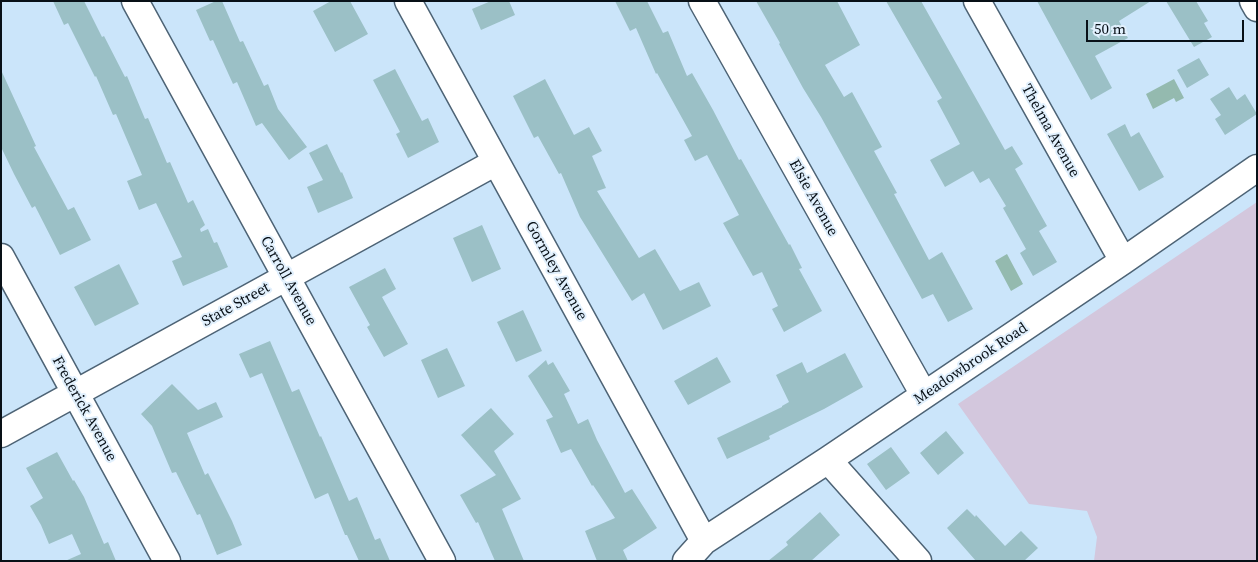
<!DOCTYPE html>
<style>
body{margin:0}
#map{position:relative;width:1258px;height:562px;overflow:hidden;background:#cbe5fa;font-family:"Source Serif 4",serif}
canvas{display:block}
.frame{position:absolute;inset:0;border:2px solid #081017;pointer-events:none}
.scale{position:absolute;left:1086px;top:20px;width:158px;height:22px;box-sizing:border-box;border:2px solid #081017;border-top:0;padding-left:6px;font-size:15px;line-height:18px;white-space:nowrap;color:#081017;-webkit-text-stroke:4px #e1f0fd;paint-order:stroke}
</style>
<div id="map">
<canvas width="1258" height="562"></canvas>
<div class="frame"></div>
<div class="scale">50 m</div>
</div>
<script>
const context = document.querySelector('canvas').getContext('2d');
context.lineJoin = 'round';
function paint(path, color) {
  context.fillStyle = color;
  context.fill(path, 'evenodd');
}
function toPath(rows) {
  const path = new Path2D();
  for (const r of rows) {
    path.moveTo(r[0], r[1]);
    for (let i = 2; i < r.length; i += 2) path.lineTo(r[i], r[i + 1]);
  }
  return path;
}
function strokePath(path, color, width, dash) {
  context.strokeStyle = color;
  context.lineWidth = width;
  context.lineCap = dash ? 'butt' : 'round';
  context.setLineDash(dash || []);
  context.stroke(path);
}
function write(font, color, halo, rows, align = 'center') {
  context.font = font + ' "Source Serif 4",serif';
  context.lineWidth = 4;
  context.setLineDash([]);
  context.textBaseline = 'middle';
  context.strokeStyle = halo;
  context.fillStyle = color;
  for (const [text, x, y, turn = 0] of rows) {
    context.save();
    context.translate(x, y);
    context.rotate((+turn || 0) * Math.PI / 180);
    context.textAlign = isNaN(turn) ? turn : align;
    if (halo) context.strokeText(text, 0, 0);
    context.fillText(text, 0, 0);
    context.restore();
  }
}
paint(toPath([
 [1257,202,1257,561,1094,561,1097,537,1087,511,1029,504,958,404]
]), '#d3c7dd');
paint(toPath([
 [1174,79,1184,98,1176,102,1174,98,1153,109,1146,94],
 [1007,254,1023,284,1011,291,995,261]
]), '#94baaf');
paint(toPath([
 [53,1,84,1,102,37,104,36,125,77,127,76,145,119,148,118,167,163,170,162,188,203,193,200,205,225,200,229,201,232,208,229,214,243,217,242,228,267,183,286,172,261,182,257,156,203,139,210,127,181,142,175,116,114,113,115,96,76,95,77,68,23,64,25],
 [216,1,222,1,240,42,243,41,264,86,268,84,278,109,307,147,289,160,262,123,256,126,237,82,233,84,213,40,210,41,196,10],
 [331,1,350,1,368,34,335,52,313,11],
 [491,1,509,1,515,15,481,30,472,9],
 [615,1,647,1,663,33,668,31,687,76,692,73,713,110,739,160,741,159,789,245,790,244,802,268,799,269,822,311,784,332,772,309,778,306,762,272,753,276,723,223,739,215,707,155,695,161,684,140,692,136,657,73,656,74,636,28,630,31],
 [756,1,837,1,860,45,825,65,844,97,852,92,882,147,874,151,897,193,894,194,929,260,942,252,973,309,948,322,933,294,922,299,821,117,803,88,779,44,780,43],
 [886,1,921,1,978,102,1005,150,1012,146,1023,164,1015,169,1047,226,1039,231,1057,262,1033,276,1020,253,1026,249,1003,208,1006,206,989,178,980,183,973,171,945,187,930,160,960,144,937,101,942,98],
 [1037,1,1151,1,1119,21,1128,38,1095,56,1112,88,1091,100],
 [1166,1,1196,1,1208,21,1204,23,1212,37,1194,47],
 [1199,58,1209,75,1187,88,1177,70],
 [395,69,422,121,428,118,439,142,408,158,396,134,400,132,373,80],
 [1,70,36,146,34,147,68,210,74,207,91,240,60,255,35,206,32,208,14,174,1,147],
 [545,79,574,135,589,127,602,151,592,156,606,188,597,191,639,258,655,249,680,291,699,282,711,306,663,330,644,293,632,301,580,217,561,173,559,174,538,136,534,138,513,96],
 [1229,87,1237,100,1245,94,1257,114,1225,135,1215,119,1221,115,1210,99],
 [1125,124,1131,137,1139,132,1164,177,1139,191,1107,134],
 [327,144,341,173,342,172,353,198,318,213,307,187,323,180,309,153],
 [482,225,501,269,472,282,453,238],
 [119,264,139,304,95,326,74,287],
 [385,268,396,289,382,297,408,344,384,357,367,327,370,325,349,287],
 [523,310,542,351,516,362,497,322],
 [270,341,292,392,299,389,320,437,321,436,349,501,357,497,375,540,380,538,390,561,359,561,347,535,345,535,328,493,315,499,262,373,250,378,239,354],
 [447,348,465,386,438,398,421,360],
 [845,353,863,387,824,409,769,436,770,439,727,459,717,438,782,407,782,406,789,402,776,375,802,362,807,373],
 [717,357,731,382,688,405,674,381],
 [546,360,548,365,553,362,570,391,564,394,578,424,588,419,597,440,625,493,632,489,657,528,623,550,628,561,597,561,585,531,615,518,593,485,592,486,571,449,561,453,546,420,553,417,528,376],
 [172,384,198,410,216,402,223,417,187,433,205,475,208,473,232,521,242,545,217,555,200,514,197,515,176,472,172,473,152,426,141,414],
 [491,408,514,434,494,451,521,499,502,509,524,561,495,561,478,522,476,523,460,495,496,475,461,435],
 [946,431,964,453,938,475,920,453],
 [891,447,910,473,886,490,867,464],
 [57,452,73,481,74,480,84,497,104,544,108,542,116,561,65,561,81,554,72,534,49,544,41,525,30,506,43,498,26,468],
 [967,509,975,517,976,515,1005,546,1021,531,1038,548,1024,561,976,561,947,528],
 [820,512,840,535,811,561,768,561,788,545,786,542]
]), '#9bc0c6');
const minor = toPath([
 [135,1,442,561],
 [408,1,704,541],
 [702,1,924,395],
 [977,1,1123,261],
 [1253,1,1257,8],
 [1,257,167,561],
 [1,434,496,162],
 [828,460,918,561],
 [686,561,704,541,828,460,1123,261,1257,168]
]);
strokePath(minor, '#4d6375', 29);
strokePath(minor, '#fff', 26);
write('15px', '#081017', '#e1f0fd', [
 ["Thelma Avenue",1050,131,61],
 ["Elsie Avenue",813,198,61],
 ["Gormley Avenue",556,271,61],
 ["Carroll Avenue",288,281,61],
 ["State Street",236,305,-29],
 ["Meadowbrook Road",971,364,-34],
 ["Frederick Avenue",84,409,61]
]);
</script>
